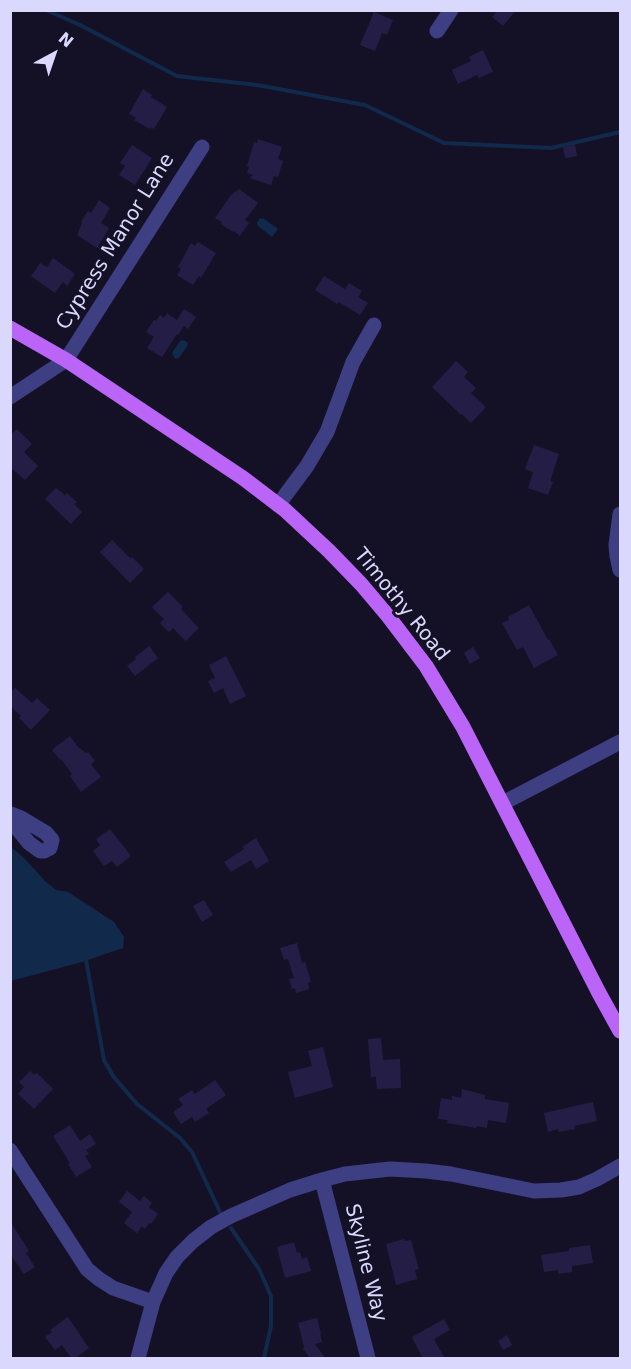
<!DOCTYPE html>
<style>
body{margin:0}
#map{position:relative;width:631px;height:1369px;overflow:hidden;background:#141127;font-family:"DejaVu Sans",sans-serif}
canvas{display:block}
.frame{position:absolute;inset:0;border:12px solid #dbd8fd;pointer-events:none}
.north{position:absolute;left:24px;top:24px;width:60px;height:60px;-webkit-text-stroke:4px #141127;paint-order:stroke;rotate:40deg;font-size:16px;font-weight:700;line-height:24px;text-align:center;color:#dbd8fd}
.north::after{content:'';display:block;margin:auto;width:21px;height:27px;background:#dbd8fd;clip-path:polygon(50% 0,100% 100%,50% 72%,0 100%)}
</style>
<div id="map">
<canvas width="631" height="1369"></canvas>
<div class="frame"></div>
<div class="north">N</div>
</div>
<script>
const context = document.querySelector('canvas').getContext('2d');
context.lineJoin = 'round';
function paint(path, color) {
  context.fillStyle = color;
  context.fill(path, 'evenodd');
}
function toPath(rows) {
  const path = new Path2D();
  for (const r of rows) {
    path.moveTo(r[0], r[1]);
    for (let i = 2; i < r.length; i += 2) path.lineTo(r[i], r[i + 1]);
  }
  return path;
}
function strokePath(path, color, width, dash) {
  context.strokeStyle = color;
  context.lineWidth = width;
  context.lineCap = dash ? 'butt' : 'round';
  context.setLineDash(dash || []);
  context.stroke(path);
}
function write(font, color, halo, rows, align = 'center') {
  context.font = font + ' "DejaVu Sans",sans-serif';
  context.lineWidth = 6;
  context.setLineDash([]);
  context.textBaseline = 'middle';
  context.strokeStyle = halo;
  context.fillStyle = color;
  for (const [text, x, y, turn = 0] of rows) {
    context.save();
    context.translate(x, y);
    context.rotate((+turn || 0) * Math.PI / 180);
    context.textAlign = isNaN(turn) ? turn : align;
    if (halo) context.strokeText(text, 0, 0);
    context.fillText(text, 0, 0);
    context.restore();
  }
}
paint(toPath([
 [260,218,262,219,263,218,278,229,272,237,257,225,258,224,257,223],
 [183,340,187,342,188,345,179,358,175,359,172,353,180,341],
 [11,847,24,858,46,882,56,890,68,892,114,922,124,937,123,948,82,962,11,981]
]), '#11294b');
strokePath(toPath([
 [46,10,80,25,177,76,257,85,365,105,444,143,551,148,620,132],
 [86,960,104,1060,113,1076,137,1104,180,1138,192,1152,220,1212],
 [231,1228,259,1269,271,1296,271,1326,264,1358]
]), '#11294b', 4);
paint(toPath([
 [498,10,516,10,503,26,492,17],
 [374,12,393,20,387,35,382,33,375,51,360,45],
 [483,50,493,72,479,78,477,75,458,84,452,70,471,61,469,57],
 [143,89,152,95,151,97,167,107,154,129,151,127,150,129,134,120,136,118,129,114],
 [258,139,282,147,278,159,283,161,278,177,274,176,271,185,250,178,253,175,247,173,249,167,247,166,254,142,257,143],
 [132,145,152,158,135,185,119,175,125,166,120,163],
 [575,145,577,156,565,158,563,147],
 [239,189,258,203,245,220,249,223,240,236,234,231,233,232,221,224,222,222,215,218,231,195],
 [99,200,110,208,101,223,109,228,97,248,77,235,82,223,81,222,88,211,91,213],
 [198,242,216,253,201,278,199,276,193,285,177,275,181,269,178,267,191,243,195,246],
 [53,258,75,274,67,286,63,282,55,293,31,276,40,263,47,267],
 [324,276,345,289,349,283,362,291,358,297,368,303,360,315,339,302,337,304,315,290],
 [184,309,196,317,188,329,184,326,178,335,177,334,162,357,147,348,154,337,146,332,154,320,156,321,160,315,164,318,167,313,177,320],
 [456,361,468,372,464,377,476,388,471,393,486,407,471,423,462,414,461,415,432,387],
 [17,429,32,444,24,452,38,466,25,480,10,467,10,435],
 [534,445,559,454,550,481,553,482,548,495,528,488,533,472,525,469],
 [56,488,65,495,67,493,77,502,74,504,82,512,71,524,45,499],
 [112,540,130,558,132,557,144,569,130,583,100,552],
 [168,592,183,607,181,609,199,628,186,641,173,628,169,632,160,623,164,619,152,607],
 [529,605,548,640,549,639,558,655,534,668,523,647,517,650,502,623,509,620,508,617],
 [149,646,158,658,135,676,127,666,136,659,135,657],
 [473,647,480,658,470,664,464,653],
 [226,656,246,696,230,704,223,688,214,693,208,681,215,678,209,665],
 [15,688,32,703,37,698,50,710,31,730,19,718,21,716,10,706,10,693],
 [70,736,78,747,86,753,88,752,95,761,91,764,101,777,81,792,70,776,72,774,61,759,60,760,52,750],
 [110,829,131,856,117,867,112,861,104,866,93,851,100,845,96,839],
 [256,838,269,861,256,869,251,860,231,872,224,862,244,849,242,847],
 [204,900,213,915,202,922,193,906],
 [297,943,302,963,305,962,311,982,308,983,309,989,296,993,295,988,292,989,289,979,294,978,288,959,284,960,280,948],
 [381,1038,383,1060,400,1059,401,1088,377,1089,376,1077,371,1077,368,1039],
 [323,1047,333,1087,295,1098,288,1072,312,1066,308,1051],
 [30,1071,34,1075,37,1073,53,1089,34,1109,18,1094,24,1087,19,1082],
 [215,1080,226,1095,206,1109,209,1113,195,1122,192,1117,181,1124,173,1112,183,1105,178,1099,192,1090,195,1094],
 [462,1089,485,1095,485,1099,509,1103,506,1123,488,1120,487,1128,477,1126,476,1128,447,1123,448,1120,438,1119,441,1098,452,1100,452,1096,461,1098],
 [593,1102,597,1121,574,1126,575,1129,559,1132,558,1129,548,1132,544,1113],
 [70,1125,80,1141,90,1134,96,1144,86,1150,89,1154,85,1156,92,1167,76,1177,68,1164,70,1163,53,1136],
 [127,1191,140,1201,144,1196,152,1203,149,1207,158,1214,151,1224,149,1223,145,1229,142,1226,137,1233,124,1223,132,1212,119,1202],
 [10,1221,29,1251,26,1253,35,1267,24,1274,10,1254],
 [404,1239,405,1241,411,1240,419,1269,415,1270,417,1279,396,1285,386,1244],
 [294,1242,297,1253,300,1252,302,1259,307,1257,311,1271,285,1278,277,1247],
 [590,1245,593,1263,572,1266,572,1272,558,1274,558,1270,544,1272,541,1255,569,1251,569,1248],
 [68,1317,89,1348,74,1359,72,1359,62,1345,55,1350,45,1337,52,1332,50,1330],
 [317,1318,321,1334,320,1334,322,1342,315,1344,326,1359,311,1359,303,1349,304,1347,298,1323],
 [444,1319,450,1330,434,1339,445,1359,423,1359,412,1337],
 [507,1335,512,1345,503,1350,498,1341]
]), '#241e47');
strokePath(toPath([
 [437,31,451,10],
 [10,397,66,360,202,147],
 [278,505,307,466,327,432,353,362,374,325],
 [620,514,616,545,617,556,620,570],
 [503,803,620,742],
 [10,814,15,826,29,843,40,851,44,851,50,848,52,840,46,833,21,818,11,814],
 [10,1150,87,1269,99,1279,113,1288,153,1302,138,1358],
 [322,1180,368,1358],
 [153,1302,166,1273,177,1257,193,1241,211,1227,231,1216,290,1190,322,1180,345,1174,390,1169,426,1171,451,1174,534,1191,561,1190,579,1187,597,1179,620,1166]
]), '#3e3e83', 15);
strokePath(toPath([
 [10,328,66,360,243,478,285,510,329,551,361,584,388,616,426,666,463,727,599,993,620,1031]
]), '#bb65f8', 15);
write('20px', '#dbd8fd', '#141127', [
 ["Cypress Manor Lane",116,242,-58],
 ["Timothy Road",401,605,51],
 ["Skyline Way",365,1263,76]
]);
</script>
